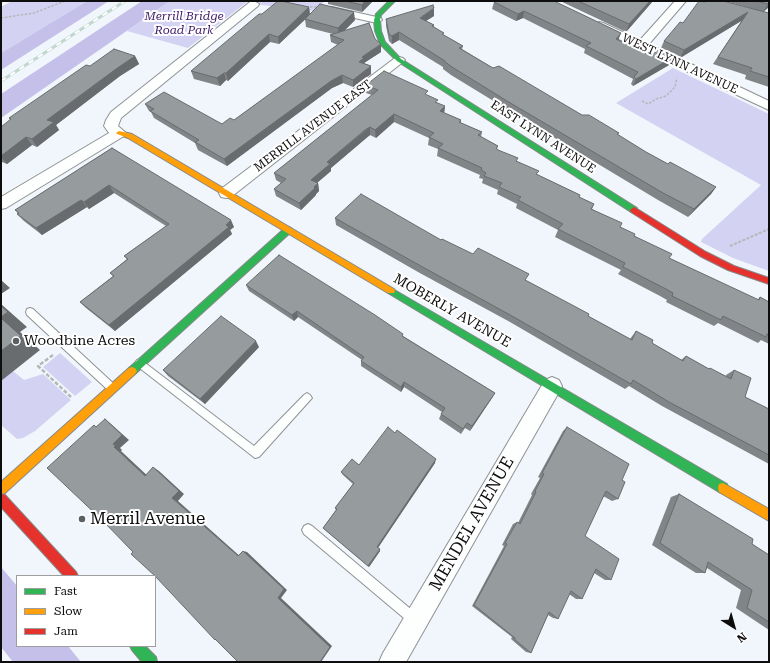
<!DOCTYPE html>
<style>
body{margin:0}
#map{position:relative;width:770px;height:663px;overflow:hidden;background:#f0f6fb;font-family:"Roboto Serif",serif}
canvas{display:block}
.frame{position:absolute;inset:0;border:2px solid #0d0d0d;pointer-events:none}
.legend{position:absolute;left:16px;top:575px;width:140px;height:72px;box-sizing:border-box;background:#fff;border:1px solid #9e9e9e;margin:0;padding:5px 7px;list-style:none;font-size:12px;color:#0d0d0d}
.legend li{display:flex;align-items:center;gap:8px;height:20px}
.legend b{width:20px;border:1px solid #9e9e9e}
.north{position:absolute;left:714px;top:607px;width:40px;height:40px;-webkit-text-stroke:3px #fff;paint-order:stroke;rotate:143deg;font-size:11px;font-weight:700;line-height:16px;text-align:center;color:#0d0d0d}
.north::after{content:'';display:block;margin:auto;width:14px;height:18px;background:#0d0d0d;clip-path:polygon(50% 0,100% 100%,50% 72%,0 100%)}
</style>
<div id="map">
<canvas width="770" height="663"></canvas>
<div class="frame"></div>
<ul class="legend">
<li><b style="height:5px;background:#30b455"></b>Fast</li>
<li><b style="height:5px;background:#ff9f0a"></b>Slow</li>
<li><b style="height:5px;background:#e5322d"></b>Jam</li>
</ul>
<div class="north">N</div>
</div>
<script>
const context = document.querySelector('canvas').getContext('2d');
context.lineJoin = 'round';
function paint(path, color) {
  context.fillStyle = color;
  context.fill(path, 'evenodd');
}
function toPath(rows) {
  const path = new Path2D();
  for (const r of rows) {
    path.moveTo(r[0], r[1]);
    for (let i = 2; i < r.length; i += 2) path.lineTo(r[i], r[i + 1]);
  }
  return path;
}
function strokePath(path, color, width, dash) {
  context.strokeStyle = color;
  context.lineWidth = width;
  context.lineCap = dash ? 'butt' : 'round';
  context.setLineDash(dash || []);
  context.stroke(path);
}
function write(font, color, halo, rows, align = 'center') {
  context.font = font + ' "Roboto Serif",serif';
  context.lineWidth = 4;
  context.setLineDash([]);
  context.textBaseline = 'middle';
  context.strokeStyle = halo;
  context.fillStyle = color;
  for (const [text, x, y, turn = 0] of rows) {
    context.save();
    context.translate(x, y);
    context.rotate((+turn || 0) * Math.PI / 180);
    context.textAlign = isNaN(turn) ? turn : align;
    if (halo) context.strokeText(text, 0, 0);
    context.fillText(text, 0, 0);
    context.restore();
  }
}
paint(toPath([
 [12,1,87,1,1,53,1,7],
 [170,1,325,1,314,11,262,5,247,2,188,48,127,31],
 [673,68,769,114,769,271,733,258,701,242,702,239,761,185,616,103],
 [60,353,92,382,75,396,43,367],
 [13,371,24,380,43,374,71,400,35,431,23,438,17,439,1,425,1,381]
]), '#d3d2f2');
paint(toPath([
 [87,1,109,1,1,70,1,53],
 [142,1,170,1,1,118,1,94],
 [1,567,17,586,17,646,68,646,81,662,13,662,1,647]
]), '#c5c0ea');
const lane = toPath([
 [30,308,33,309,115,385,117,388,115,391,112,392,109,391,27,315,26,312,27,309,30,308],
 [140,359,254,446,304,395,307,393,310,395,312,398,259,457,255,458,137,366,135,363,137,360,140,359],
 [308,524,312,526,419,616,421,620,419,624,415,626,411,624,304,534,302,530,304,526,308,524]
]);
const street = toPath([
 [254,1,259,4,258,6,121,118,118,126,126,133,124,136,6,208,1,209,1,197,109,133,104,126,106,120,111,112,250,2,254,1],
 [675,1,686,1,649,44,769,101,769,110,637,48,595,27,594,25,599,22,603,23,640,40,675,1],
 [332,7,381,18,382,20,377,23,328,12,327,10,328,8,332,7],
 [399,57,403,58,405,60,403,62,231,197,226,198,221,197,219,193,221,189,395,58,399,57],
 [552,377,559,380,562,386,559,392,406,662,379,662,383,653,545,380,552,377]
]);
const fast = toPath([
 [389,1,395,1,381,15,380,20,381,31,385,42,401,59,637,208,637,212,631,212,397,61,380,44,375,31,374,20,376,14,389,1],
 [288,227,291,228,292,230,291,232,135,374,132,375,129,374,127,371,129,368,285,228,288,227],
 [391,288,727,484,728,488,727,492,723,493,719,492,388,293,387,291,391,288],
 [130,646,145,646,156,657,157,662,142,662,132,650,130,646]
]);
const slow = toPath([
 [119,131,132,134,394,289,395,291,394,293,388,293,128,138,117,134,116,133,119,131],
 [132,367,135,368,137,371,135,374,5,493,1,494,1,482,129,368,132,367],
 [723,483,769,509,769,521,719,492,718,488,719,484,723,483]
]);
const jam = toPath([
 [634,207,706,252,734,266,769,278,769,284,728,270,700,256,631,212,630,210,634,207],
 [1,494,5,495,76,572,78,576,64,576,1,507,1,494]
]);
strokePath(lane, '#8f9294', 2);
strokePath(street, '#8f9294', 2);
strokePath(fast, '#86898b', 2);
strokePath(slow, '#86898b', 2);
strokePath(jam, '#86898b', 2);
strokePath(toPath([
 [306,7,319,7],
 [1,18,34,13,65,1],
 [642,101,648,104,656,99,666,96,675,87,677,78]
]), '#b6b7b8', 1.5, [2.5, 1.5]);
strokePath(toPath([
 [730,246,769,229]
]), '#b6b7b8', 2, [3, 1.5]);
strokePath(toPath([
 [53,355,38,366,71,397]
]), '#b6b7b8', 2.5, [4, 2]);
paint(lane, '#fdfefe');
paint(street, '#fdfefe');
paint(fast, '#30b455');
paint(slow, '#ff9f0a');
paint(jam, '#e5322d');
const rail = toPath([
 [1,81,125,1]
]);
strokePath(rail, '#c2d7d0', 3);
strokePath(rail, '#fff', 2, [5.5]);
paint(toPath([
 [328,1,373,1,362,12,328,4],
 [494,1,619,40,652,56,673,57,669,65,633,86,631,84,633,79,584,53,585,49,523,18,516,21,492,9,494,2],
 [560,1,653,1,626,32],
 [725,1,769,1,769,7,763,12,769,13,769,87,745,79,746,75,713,64,742,20,680,58,661,48,664,41,705,2,754,9],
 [309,7,310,15,355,20,344,31,381,52,364,63,371,66,371,74,353,87,343,83,332,88,227,166,198,150,195,143,154,118,151,112,149,111,145,104,222,124,234,120,338,45,331,42,330,35,333,34,306,27,305,19,306,18,279,44,270,42,228,81,226,80,220,86,194,79,191,71,262,14],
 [434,16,426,21,434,25,434,27,443,35,463,46,462,49,493,68,582,115,618,135,646,152,668,164,716,187,711,194,688,217,658,200,505,108,451,75,443,69,443,67,399,40,392,44,389,41,386,26,386,19],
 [135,56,139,64,120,76,56,125,59,130,37,147,32,145,7,164,2,162,1,163,1,127,10,120,9,118],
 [366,85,428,96,437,103,445,106,444,113,461,120,461,123,482,132,481,137,498,146,497,149,538,175,580,195,579,197,594,204,592,209,669,258,757,300,760,297,769,302,769,344,761,340,758,343,718,323,714,326,666,302,667,300,660,296,618,274,621,270,555,237,558,230,516,208,517,204,497,194,498,190,482,183,483,179,479,178,480,175,437,156,438,149,428,145,429,138,394,122,376,138,370,135,366,138,331,168,331,171,317,183,318,183,319,191,316,194,316,195,301,210,276,196,274,189,281,183,276,180,274,173,372,95,366,93],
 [112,148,234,227,230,230,232,234,115,331,86,308,80,302,113,276,110,273,127,259,124,256,166,226,114,193,89,209,87,207,42,235,24,221,17,214,18,213,15,210],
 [335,218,441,240,527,281,588,316,630,339,636,331,652,343,681,360,686,356,709,369,726,376,726,375,734,370,745,397,769,409,769,464,662,406,629,386,625,389,510,322,418,272,336,225],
 [246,285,403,336,495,393,492,398,470,431,465,428,461,434,439,419,441,414,442,412,404,387,401,392,361,366,361,361,362,360,298,317,294,321,249,291],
 [259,347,205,404,168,376,163,370],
 [567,427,622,480,618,499,612,501,603,496,585,536,611,580,605,580,594,573,582,599,576,599,569,594,558,619,553,618,548,615,531,653,526,652,511,639,512,637,472,606,504,546,502,545,513,524,517,522,518,523,532,495,531,494,540,478,538,477,563,431],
 [435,463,378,548,380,551,369,567,325,530,323,528,336,510,335,508,353,484,343,475,341,472,359,465],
 [679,494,752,544,769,555,769,630,736,608,741,590,707,568,705,573,696,573,652,545,671,497]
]), '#818588');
paint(toPath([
 [365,1,373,1,362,12,362,5],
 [650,1,653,1,626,32,629,24],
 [769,3,769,7,763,12,768,4],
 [309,7,310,15,279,44,278,37],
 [434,8,434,16,419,25,420,18],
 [524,11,523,18,516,21,518,14],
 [354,12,355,20,339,36,338,28],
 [748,12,743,20,680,58,684,50],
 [399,32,399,40,392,44,392,36],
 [621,33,618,41,616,39],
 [269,34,270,42,228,81,226,73],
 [381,44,381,52,364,63,359,62,362,57],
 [135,56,139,64,120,76,56,125,59,130,37,147,32,139,47,120,116,69],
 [673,57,669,65,633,86,636,79],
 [371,66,371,74,353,87,353,80],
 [224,73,226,80,220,86,217,78],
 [342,75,343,83,332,88,227,166,224,159,331,81],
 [445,106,444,114,440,111],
 [394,114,394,122,376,138,375,130],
 [370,127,370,135,331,168,331,171,312,187,311,180,327,162],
 [26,137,32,145,7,164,1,157,1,156],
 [318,183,319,191,316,194,316,195,301,210,299,203],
 [109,185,114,193,89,209,84,202],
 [716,187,711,194,688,217,694,209],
 [81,200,87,207,42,235,36,228],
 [231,220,234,227,230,230,232,234,115,331,109,325],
 [1,280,10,288,1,294],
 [1,304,27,327,20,332,40,350,1,381],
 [297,311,298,317,294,321,292,315],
 [256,341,259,347,205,404,200,399],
 [404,382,404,387,401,392,401,387],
 [495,393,492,398,470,431,472,426],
 [105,419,111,424,129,440,120,448,122,450,121,451,151,479,145,476,114,447],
 [436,459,435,463,377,549,377,547],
 [153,467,159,471,184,494,178,501,242,558,238,556,172,498],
 [380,549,380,551,369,567,368,566],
 [243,551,247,552,287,590,281,598,332,646,321,662,320,662,278,598]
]), '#696c6f');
const building = toPath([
 [278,1,281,1,309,7,278,37,269,34,226,73,224,73,217,78,191,71,259,14,262,14,278,1],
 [345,1,365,1,362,5,345,1],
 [494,1,554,1,621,33,616,39,652,56,657,50,673,57,636,79,634,77,638,72,586,46,591,43,524,11,518,14,494,2,494,1],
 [578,1,650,1,629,24,578,1],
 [699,1,705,2,706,1,723,1,769,13,769,77,750,71,752,68,718,57,748,12,684,50,664,41,680,22,683,23,699,1],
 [756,1,769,1,769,3,768,4,756,1],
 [320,4,354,12,338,28,305,19,320,4],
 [433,5,434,8,420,18,434,25,432,26,444,33,442,34,463,46,459,48,493,68,499,66,582,115,589,115,619,133,617,134,646,152,668,164,670,162,716,187,694,209,663,193,507,101,452,67,444,61,445,61,399,32,392,36,389,34,386,19,433,5],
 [369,23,375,39,381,44,362,57,364,58,359,62,371,66,353,80,342,75,331,81,224,159,195,142,199,140,150,111,154,109,145,104,164,92,222,124,230,118,234,120,344,40,330,35,369,23],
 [114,49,135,56,116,69,47,120,54,122,32,139,26,137,1,156,1,127,11,119,9,118,86,65,90,66,114,49],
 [384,71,428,91,425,94,438,100,435,102,445,106,440,111,461,120,459,122,482,132,478,135,498,146,496,148,498,150,518,158,516,161,539,171,536,174,580,195,579,197,594,204,591,209,622,223,620,227,635,234,634,236,672,254,669,258,759,300,760,297,769,302,769,334,767,334,766,337,723,316,721,320,672,296,673,293,666,289,623,267,625,263,558,229,563,224,518,200,521,197,499,187,502,183,484,176,486,173,481,170,482,168,438,148,443,144,429,137,434,133,394,114,375,130,370,127,365,130,327,162,330,164,311,180,318,183,314,187,315,188,299,203,274,189,286,179,274,173,378,90,366,85,384,71],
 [112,148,231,220,226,225,229,227,109,325,80,302,114,276,110,273,128,259,124,256,169,224,109,185,84,202,81,200,36,228,17,214,19,213,15,210,112,148],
 [361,194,441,240,442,239,473,254,478,248,529,274,525,280,529,282,589,314,588,316,632,340,636,331,653,340,652,343,683,361,686,356,709,369,710,368,731,379,734,370,751,378,745,397,769,409,769,455,669,402,633,380,631,384,512,316,419,265,335,218,361,194],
 [279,255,375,315,403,334,402,336,495,393,472,426,467,423,463,429,441,414,445,408,404,382,401,387,361,361,364,357,297,311,292,315,246,285,279,255],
 [1,306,8,312,1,317,1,306],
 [221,316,256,341,200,399,163,370,221,316],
 [1,318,21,336,1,351,1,318],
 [105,419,122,435,113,444,116,446,114,447,145,476,153,467,179,491,172,498,238,556,243,551,284,589,278,598,330,647,320,662,238,662,215,639,215,640,155,576,131,554,133,552,103,521,47,468,94,425,96,427,105,419],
 [388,427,395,433,397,430,436,459,377,547,380,549,368,566,323,528,337,509,335,508,354,483,341,472,352,459,359,465,388,427],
 [567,427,629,464,622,480,625,482,618,499,606,491,585,536,619,559,611,580,596,569,582,599,571,591,558,619,549,612,531,653,515,640,515,638,474,605,507,544,505,543,517,522,520,524,536,492,535,491,544,474,542,473,567,427],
 [679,494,753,539,752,544,769,555,769,622,747,608,752,590,708,562,705,573,660,543,679,494]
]);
paint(building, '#969b9e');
strokePath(building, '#696c6f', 1);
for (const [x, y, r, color] of [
 [16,341,4,"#5c5f60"],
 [82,519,4,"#5c5f60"]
]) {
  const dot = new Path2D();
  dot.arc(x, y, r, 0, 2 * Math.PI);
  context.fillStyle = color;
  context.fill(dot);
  strokePath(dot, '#fff', 1.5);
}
write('italic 12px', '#3d1a67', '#fff', [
 ["Merrill Bridge",184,16],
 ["Road Park",184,30]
]);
write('12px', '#0d0d0d', '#fff', [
 ["WEST LYNN AVENUE",680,64,25],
 ["MERRILL AVENUE EAST",313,126,-37],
 ["EAST LYNN AVENUE",543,137,33]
]);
write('14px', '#0d0d0d', '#fff', [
 ["MOBERLY AVENUE",452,311,30]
]);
write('14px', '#0d0d0d', '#fff', [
 ["Woodbine Acres",24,341]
], 'left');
write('17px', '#0d0d0d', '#fff', [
 ["Merril Avenue",90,519]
], 'left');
write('17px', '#0d0d0d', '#fff', [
 ["MENDEL AVENUE",472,524,-60]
]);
</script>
